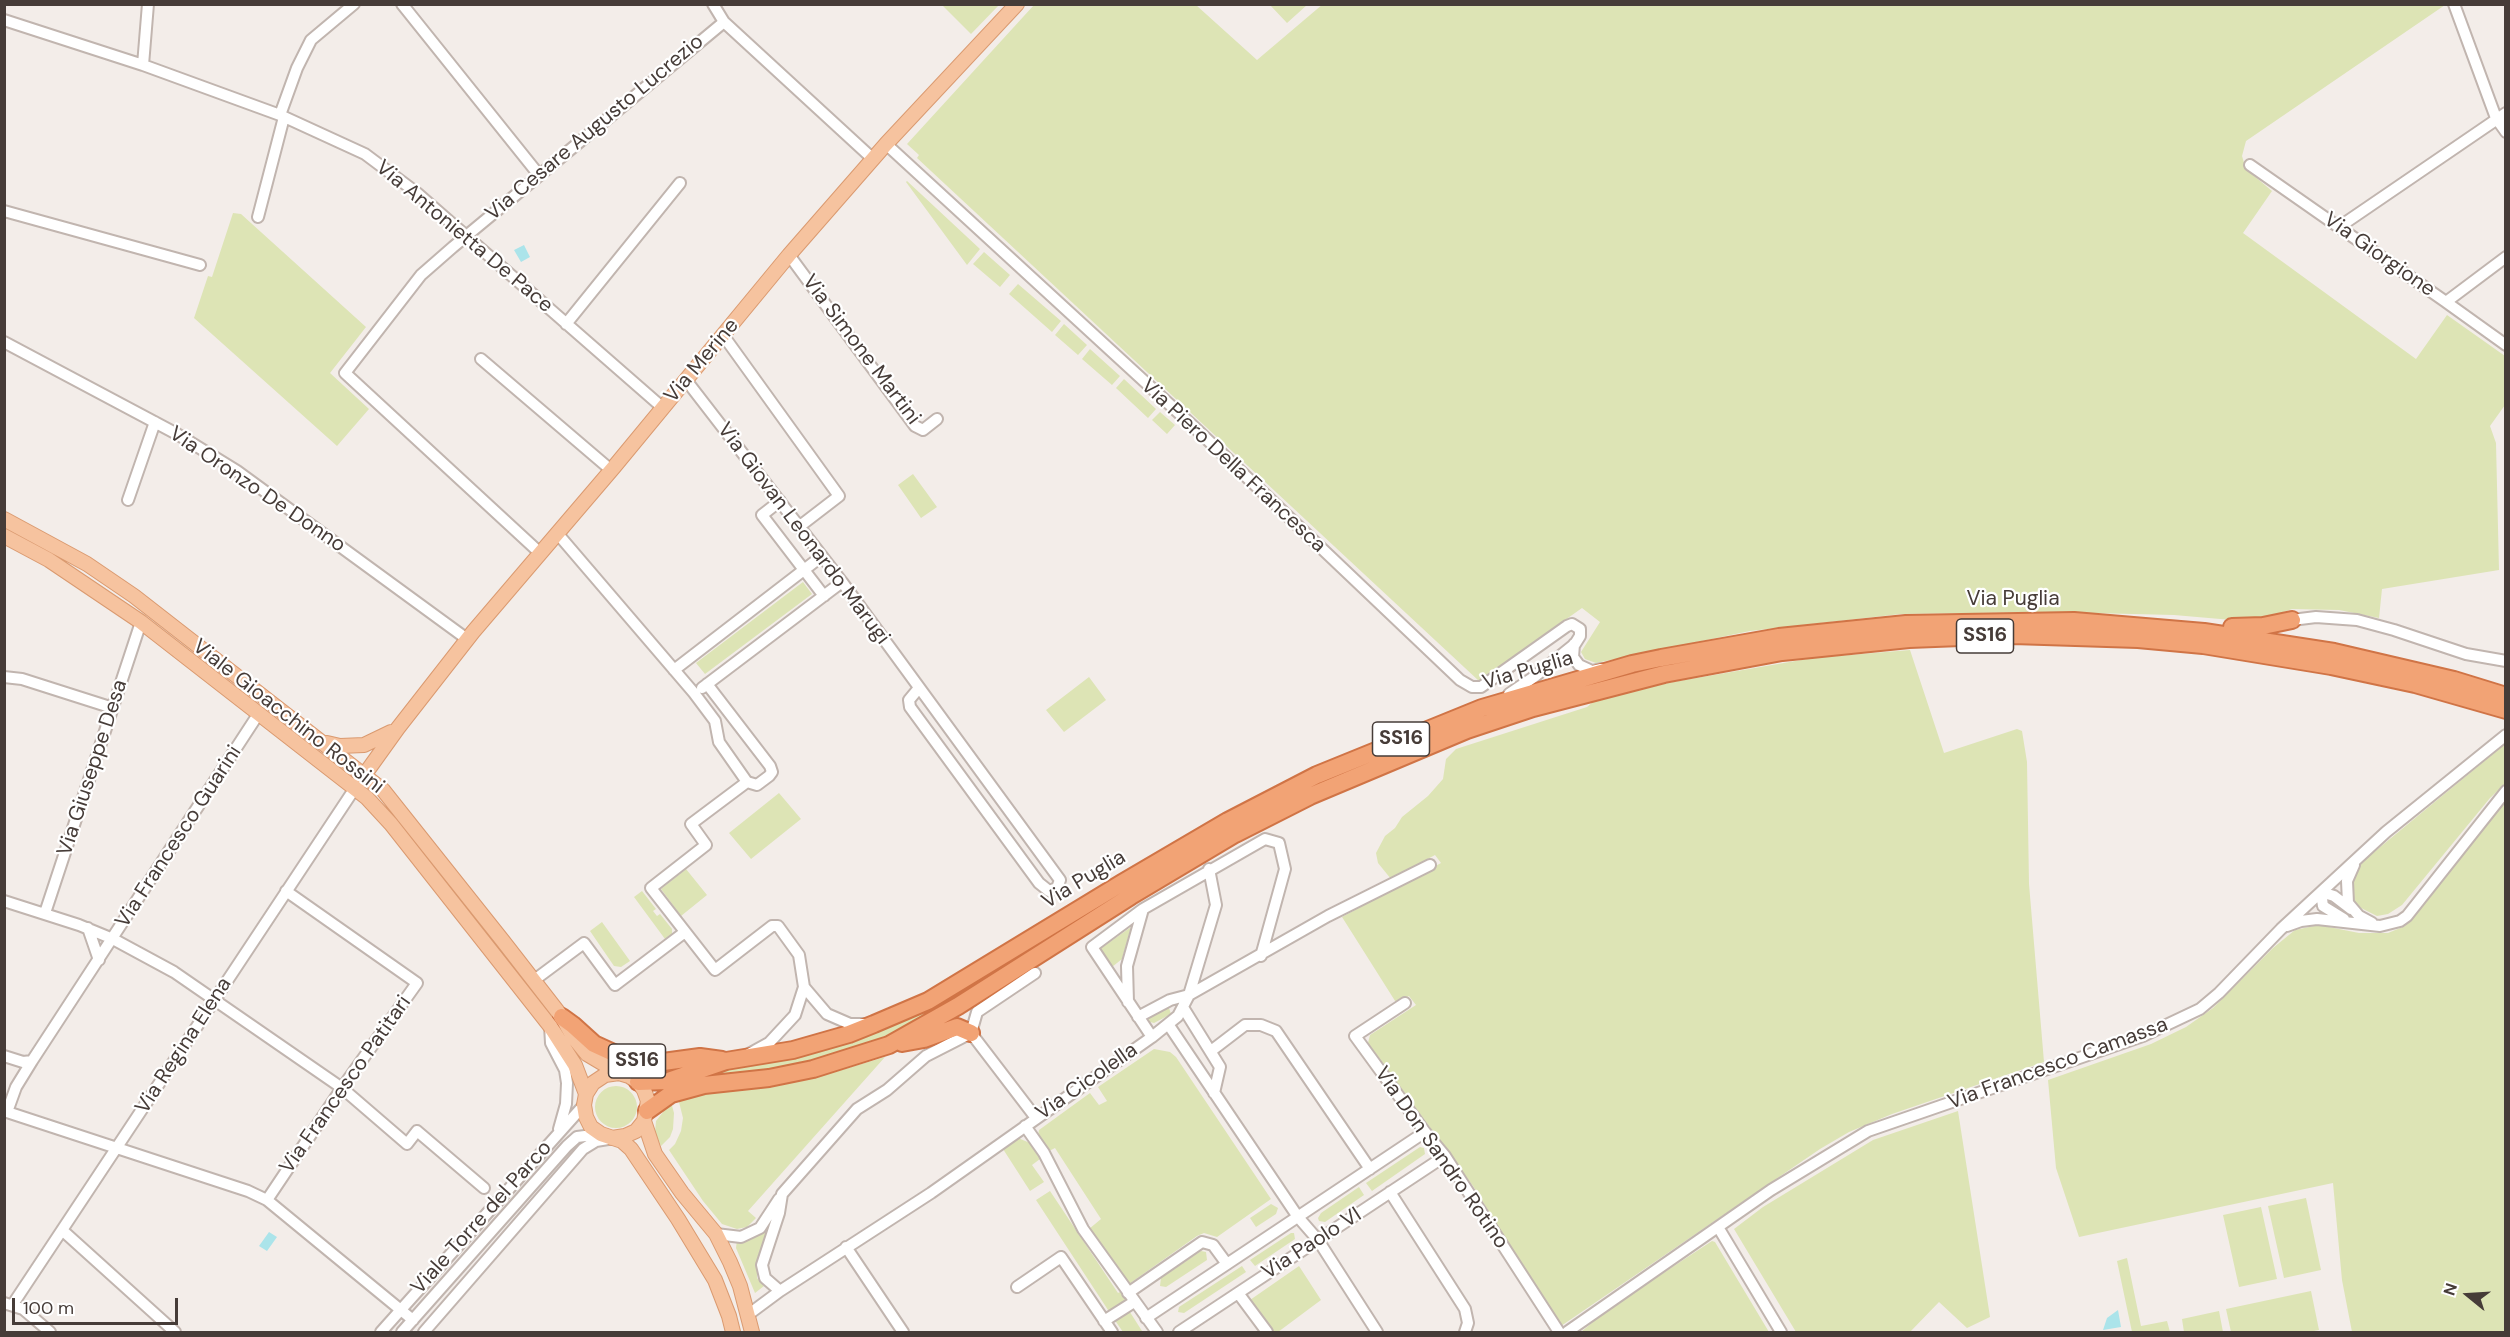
<!DOCTYPE html>
<style>
body{margin:0}
#map{position:relative;width:2510px;height:1337px;overflow:hidden;background:#f3ede9;font-family:"DM Sans",sans-serif}
canvas{display:block}
.frame{position:absolute;inset:0;border:6px solid #463c38;pointer-events:none}
.north{position:absolute;left:2438px;top:1265px;width:60px;height:60px;-webkit-text-stroke:4px #fff;paint-order:stroke;rotate:288deg;font-size:16px;font-weight:700;line-height:24px;text-align:center;color:#463c38}
.north::after{content:'';display:block;margin:auto;width:21px;height:27px;background:#463c38;clip-path:polygon(50% 0,100% 100%,50% 72%,0 100%)}
.scale{position:absolute;left:12px;top:1298px;width:166px;height:27px;box-sizing:border-box;border:3px solid #463c38;border-top:0;padding-left:8px;font-size:18px;line-height:21px;white-space:nowrap;color:#463c38;-webkit-text-stroke:4px #fff;paint-order:stroke}
</style>
<div id="map">
<canvas width="2510" height="1337"></canvas>
<div class="frame"></div>
<div class="north">N</div>
<div class="scale">100 m</div>
</div>
<script>
const context = document.querySelector('canvas').getContext('2d');
context.lineJoin = 'round';
function paint(path, color) {
  context.fillStyle = color;
  context.fill(path, 'evenodd');
}
function toPath(rows) {
  const path = new Path2D();
  for (const r of rows) {
    if (r.length === 3) {
      path.moveTo(r[0] + r[2], r[1]);
      path.arc(r[0], r[1], r[2], 0, 2 * Math.PI);
      continue;
    }
    path.moveTo(r[0], r[1]);
    for (let i = 2; i < r.length; i += 2) path.lineTo(r[i], r[i + 1]);
  }
  return path;
}
function strokePath(path, color, width, dash) {
  context.strokeStyle = color;
  context.lineWidth = width;
  context.lineCap = dash ? 'butt' : 'round';
  context.setLineDash(dash || []);
  context.stroke(path);
}
function write(font, color, halo, rows, align = 'center') {
  context.font = font + ' "DM Sans",sans-serif';
  context.lineWidth = 4.5;
  context.setLineDash([]);
  context.textBaseline = 'middle';
  context.strokeStyle = halo;
  context.fillStyle = color;
  for (const [text, x, y, turn = 0] of rows) {
    context.save();
    context.translate(x, y);
    context.rotate((+turn || 0) * Math.PI / 180);
    context.textAlign = isNaN(turn) ? turn : align;
    if (halo) context.strokeText(text, 0, 0);
    context.fillText(text, 0, 0);
    context.restore();
  }
}
paint(toPath([
 [1323,4,2445,5,2246,141,2242,156,2246,169,2272,191,2243,233,2416,359,2447,315,2505,356,2505,405,2490,426,2496,443,2499,570,2382,589,2379,618,2339,610,2292,609,2255,622,2174,615,2049,612,1901,614,1750,631,1596,663,1585,659,1581,652,1600,622,1582,608,1479,681,917,158,919,155,907,144,1034,5,1196,5,1257,60],
 [942,5,999,5,971,34],
 [1270,5,1307,5,1287,23],
 [907,181,980,249,967,265,906,182],
 [233,213,241,214,366,327,330,373,369,409,337,446,194,318,208,276,212,277],
 [984,252,1010,275,1000,287,973,264],
 [1018,284,1061,321,1052,332,1009,294],
 [1064,324,1087,345,1078,355,1055,335],
 [1090,349,1120,376,1112,385,1082,359],
 [1124,379,1156,409,1148,418,1116,388],
 [1160,412,1175,425,1167,434,1152,420],
 [913,474,937,507,921,518,898,485],
 [803,582,812,594,705,674,696,663],
 [1910,650,1944,753,2017,729,2022,731,2027,762,2029,884,2044,1062,1892,1114,1849,1132,1820,1149,1561,1326,1473,1186,1368,1043,1370,1035,1416,1005,1409,996,1397,1004,1342,917,1441,863,1435,855,1391,879,1378,863,1376,853,1385,836,1395,828,1402,817,1428,796,1443,779,1446,759,1456,749,1587,707,1594,701,1667,683,1813,658],
 [1089,677,1106,700,1064,732,1046,710],
 [2505,744,2505,784,2490,798,2402,905,2388,914,2377,916,2357,906,2353,898,2352,876,2362,862],
 [779,793,801,819,751,859,729,833],
 [2505,802,2505,1332,2352,1332,2342,1280,2333,1183,2079,1237,2056,1168,2048,1080,2151,1044,2186,1027,2213,1008,2273,948,2295,930,2319,925,2359,933,2388,933,2405,926],
 [686,869,707,895,681,916,661,889],
 [642,891,656,909,653,911,657,916,660,914,672,929,672,934,665,939,634,897],
 [602,922,630,961,621,967,614,966,590,931],
 [1131,927,1122,959,1112,967,1100,949],
 [953,997,954,999,909,1025,854,1050,800,1067,704,1079,702,1075,811,1053,854,1041,890,1027],
 [1168,1005,1171,1014,1154,1023,1150,1022,1147,1015],
 [1154,1049,1170,1052,1176,1057,1271,1199,1217,1237,1204,1233,1197,1236,1129,1284,1089,1229,1101,1219,1055,1148,1049,1151,1038,1135,1039,1130,1090,1093,1099,1105,1107,1101,1098,1087],
 [885,1057,748,1211,756,1218,747,1227,737,1229,722,1224,703,1201,669,1150,675,1144,681,1131,683,1118,678,1098,707,1089,784,1083,828,1074],
 [616,1107,21],
 [671,1102,674,1113,673,1129,670,1137,661,1146,655,1132,656,1121],
 [1958,1111,1990,1317,1967,1328,1939,1302,1910,1332,1796,1332,1734,1229,1763,1207,1873,1140],
 [1018,1138,1030,1143,1040,1159,1032,1165,1044,1182,1030,1191,1003,1149],
 [1420,1147,1424,1148,1425,1154,1372,1191,1366,1183],
 [1359,1187,1364,1195,1325,1222,1319,1221,1318,1218,1321,1213],
 [1050,1191,1118,1293,1120,1292,1127,1302,1110,1313,1036,1200],
 [2306,1198,2321,1270,2284,1278,2268,1206],
 [1271,1204,1278,1208,1276,1214,1256,1227,1250,1218],
 [2261,1207,2277,1279,2239,1287,2223,1215],
 [772,1216,774,1216,757,1269,757,1278,764,1286,755,1293,736,1248,737,1240,745,1240,763,1232],
 [1291,1233,1294,1233,1295,1239,1255,1266,1250,1260],
 [1712,1241,1715,1242,1769,1332,1581,1332,1607,1310],
 [1201,1251,1206,1252,1207,1260,1166,1287,1160,1286,1161,1278],
 [2127,1258,2141,1326,2167,1321,2170,1332,2132,1332,2117,1261],
 [1242,1266,1246,1272,1184,1313,1178,1312,1179,1307],
 [1299,1266,1321,1300,1278,1332,1274,1332,1250,1300],
 [2311,1291,2319,1330,2309,1332,2231,1332,2226,1309],
 [1128,1309,1142,1331,1142,1332,1123,1332,1114,1319],
 [2219,1311,2223,1332,2184,1332,2182,1319]
]), '#dde4b5');
paint(toPath([
 [524,245,530,257,521,262,514,250],
 [269,1232,277,1237,267,1251,259,1246],
 [2118,1310,2121,1327,2103,1330,2107,1318]
]), '#abe4ea');
const minor = toPath([
 [402,4,539,175],
 [713,4,724,22,873,159],
 [2454,4,2496,118,2506,132],
 [4,20,143,65,280,115,365,154,417,193,663,408],
 [143,65,148,4],
 [280,115,297,68,311,40,354,4],
 [886,144,1193,426,1460,680,1472,687,1481,687,1567,626,1572,624,1580,629,1580,636,1575,644,1534,677,1509,694],
 [2250,165,2446,302,2506,257],
 [4,211,200,265],
 [258,217,284,117],
 [2339,227,2506,113],
 [789,255,915,426,923,430,937,419],
 [2446,302,2506,345],
 [566,324,680,183],
 [723,335,839,496,800,526],
 [4,342,177,434,237,471,467,639],
 [481,359,611,470],
 [686,380,842,582,1060,880,1057,888,1049,891,1039,883,910,707,909,700,919,688],
 [128,500,155,422],
 [780,501,762,515,824,596],
 [557,533,694,693,715,721,719,742,747,782,757,785,769,776,772,772,770,766,707,684],
 [540,553,345,373,421,275,453,247,724,22],
 [2292,620,2316,617,2357,620,2394,630,2466,654,2506,661],
 [1574,644,1573,657,1579,665,1592,671,1601,669],
 [674,670,822,556],
 [4,677,22,679,113,708],
 [702,688,842,582],
 [747,782,691,824,706,845,651,888,715,970,772,926,778,926,799,955,804,987,795,1015,769,1043,749,1054],
 [2354,865,2347,881,2348,903,2359,916,2372,923],
 [2321,892,2323,906,2344,919],
 [2321,892,2334,896,2351,909],
 [4,901,79,925,113,939,174,972,342,1088,407,1144,417,1131,484,1188],
 [45,913,141,622],
 [2287,926,2301,921,2317,919,2380,926,2400,921,2407,916,2506,791],
 [88,928,99,960],
 [533,981,584,943,615,985,685,932],
 [804,987,827,1014,850,1024,865,1024],
 [1128,1002,1127,966,1143,909],
 [1405,1003,1355,1036,1425,1132,1445,1156,1559,1332],
 [1184,1009,1220,1067,1214,1093],
 [1138,1017,1170,1000,1189,995,1216,905,1209,869],
 [1168,1024,1298,1217,1318,1240,1377,1332],
 [550,1026,551,1043,565,1070,567,1083,566,1104,559,1129],
 [971,1033,1036,1118],
 [971,1033,977,1012,1035,973],
 [1152,1037,1092,947,1143,909,1265,839,1279,843,1285,869,1261,956],
 [1211,1051,1245,1025,1261,1025,1276,1031,1370,1169],
 [4,1056,23,1062,32,1061],
 [4,1111,248,1191,267,1200,413,1320],
 [7,1112,16,1087,32,1061,259,713],
 [1025,1126,1044,1153,1083,1229,1157,1332],
 [1390,1192,1465,1309,1468,1323,1465,1332],
 [267,1200,342,1088,417,983,286,891],
 [1718,1227,1781,1332],
 [62,1230,175,1332],
 [716,1234,741,1237,760,1228,779,1199],
 [846,1247,903,1332],
 [1017,1287,1061,1257,1112,1332],
 [780,1291,765,1278,762,1265,779,1213,782,1194,857,1109,887,1090,926,1056,971,1033],
 [1128,1293,1202,1242,1213,1245,1227,1264],
 [1238,1293,1267,1332],
 [4,1303,23,1309,50,1332],
 [13,1304,355,788],
 [749,1314,780,1291,931,1193,1152,1037,1178,1016,1189,995,1328,916,1430,865],
 [1146,1318,1425,1132],
 [1104,1321,1134,1302],
 [381,1332,584,1105],
 [402,1332,567,1146,577,1137,601,1134],
 [424,1332,583,1149,596,1141,608,1139],
 [1179,1332,1445,1156],
 [1567,1332,1771,1190,1868,1131,2143,1036,2200,1009,2219,993,2281,929,2386,832,2506,735]
]);
const major = toPath([
 [4,519,87,564,134,596,383,790,503,941,562,1017,574,1038,587,1054,619,1073,629,1076,638,1082,644,1090,648,1101,644,1121,636,1131,625,1136,612,1138],
 [4,536,49,560,141,622,367,798,391,824,550,1026,575,1065,586,1094],
 [327,743,340,746,364,745,391,732],
 [355,788,398,728,473,632,614,467,789,255,886,144,1017,4],
 [619,1073,605,1075,593,1083,586,1094,584,1105,586,1117,591,1127,601,1134,622,1141,631,1149,678,1219,715,1280,729,1316,733,1332],
 [644,1121,655,1154,682,1193,716,1234,730,1262,740,1286,752,1332]
]);
const highway = toPath([
 [2232,627,2263,626,2292,620],
 [562,1017,573,1025,594,1044,629,1060,663,1062,700,1057,722,1060],
 [902,1043,924,1039,957,1027,971,1033],
 [638,1082,668,1081,726,1061,793,1050,849,1034,874,1024,928,1001,1122,883,1228,821,1317,775,1482,708,1632,664,1661,658,1779,637,1906,624,2074,621,2204,632,2334,652,2454,680,2506,696],
 [647,1111,671,1094,704,1085,769,1078,813,1069,889,1045,958,1006,1131,896,1235,834,1310,796,1467,730,1533,708,1664,674,1782,652,1909,639,2013,635,2138,639,2203,645,2331,666,2415,684,2506,710]
]);
strokePath(minor, '#c1b5af', 14);
strokePath(major, '#da9a70', 16);
strokePath(highway, '#d07446', 20);
strokePath(minor, '#fff', 10);
strokePath(major, '#f6c39f', 14);
strokePath(highway, '#f2a375', 16);
for (const [x, y, w] of [
 [1985,636,57],
 [1401,739,57],
 [637,1061,57]
]) {
  const box = new Path2D();
  box.roundRect(x - w / 2, y - 17, w, 34, 4.5);
  context.fillStyle = '#fff';
  context.fill(box);
  strokePath(box, '#463c38', 1.5);
}
write('bold 20px', '#463c38', null, [
 ["SS16",1985,636],
 ["SS16",1401,739],
 ["SS16",637,1061]
]);
write('21px', '#463c38', '#fff', [
 ["Via Cesare Augusto Lucrezio",595,128,-40],
 ["Via Antonietta De Pace",464,237,40],
 ["Via Giorgione",2379,255,35],
 ["Via Simone Martini",861,350,53],
 ["Via Merine",702,361,-50],
 ["Via Piero Della Francesca",1233,466,43],
 ["Via Oronzo De Donno",257,490,34],
 ["Via Giovan Leonardo Marugi",803,534,53],
 ["Via Puglia",2013,599],
 ["Via Puglia",1528,671,-16],
 ["Viale Gioacchino Rossini",288,717,38],
 ["Via Giuseppe Desa",93,768,-72],
 ["Via Francesco Guarini",179,837,-57],
 ["Via Puglia",1084,880,-31],
 ["Via Regina Elena",184,1046,-57],
 ["Via Francesco Camassa",2058,1064,-20],
 ["Via Cicolella",1087,1082,-35],
 ["Via Francesco Patitari",346,1085,-55],
 ["Via Don Sandro Rotino",1441,1158,55],
 ["Viale Torre del Parco",482,1218,-48],
 ["Via Paolo VI",1312,1244,-33]
]);
</script>
